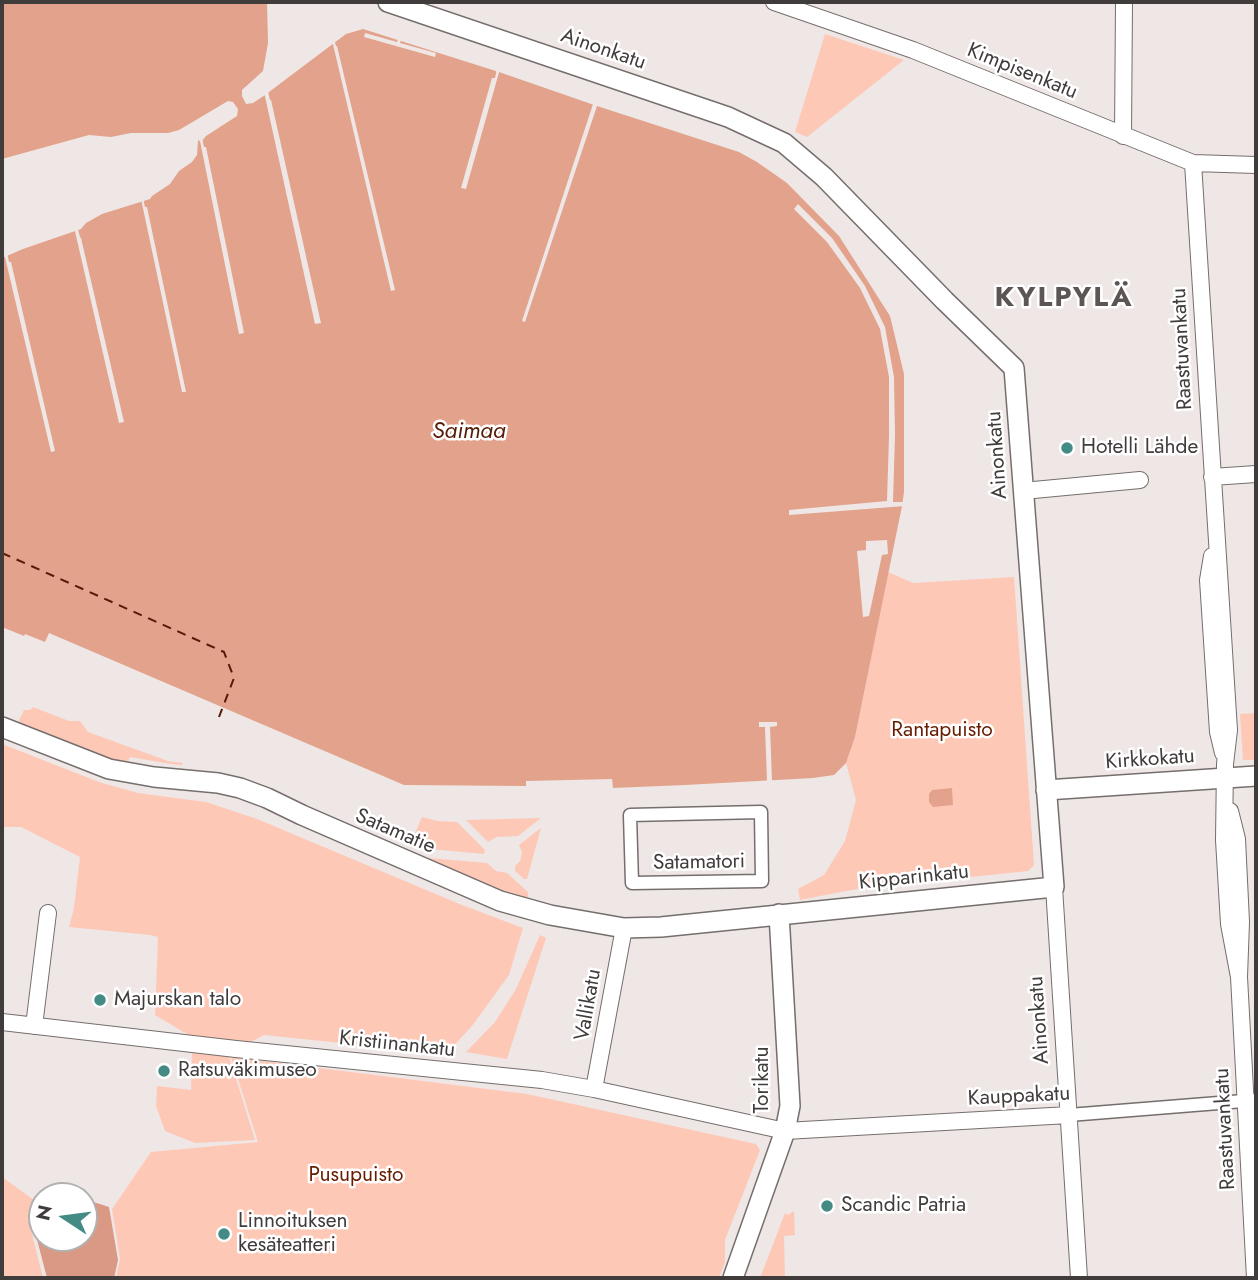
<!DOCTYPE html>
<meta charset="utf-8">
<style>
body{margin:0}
#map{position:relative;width:1258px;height:1280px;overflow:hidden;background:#efe7e5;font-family:Jost,sans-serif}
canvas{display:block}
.frame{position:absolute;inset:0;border:4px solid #3f3c3b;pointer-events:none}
.north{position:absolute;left:28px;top:1182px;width:70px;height:70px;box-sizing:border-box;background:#fff;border:2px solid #b2b1b1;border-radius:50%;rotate:283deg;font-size:19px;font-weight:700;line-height:28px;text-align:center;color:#3f3c3b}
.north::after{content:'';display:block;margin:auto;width:24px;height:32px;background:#448b86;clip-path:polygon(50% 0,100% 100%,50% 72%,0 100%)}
</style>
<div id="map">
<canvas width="1258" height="1280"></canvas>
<div class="frame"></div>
<div class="north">N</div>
</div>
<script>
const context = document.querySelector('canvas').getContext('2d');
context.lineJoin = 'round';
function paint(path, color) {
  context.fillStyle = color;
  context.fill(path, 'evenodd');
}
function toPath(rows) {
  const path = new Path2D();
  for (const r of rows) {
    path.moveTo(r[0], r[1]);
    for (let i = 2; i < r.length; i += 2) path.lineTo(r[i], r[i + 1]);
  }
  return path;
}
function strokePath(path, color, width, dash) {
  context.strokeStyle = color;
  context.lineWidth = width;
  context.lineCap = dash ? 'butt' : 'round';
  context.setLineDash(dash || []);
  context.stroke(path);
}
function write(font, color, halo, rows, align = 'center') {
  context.font = font + ' Jost,sans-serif';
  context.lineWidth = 5;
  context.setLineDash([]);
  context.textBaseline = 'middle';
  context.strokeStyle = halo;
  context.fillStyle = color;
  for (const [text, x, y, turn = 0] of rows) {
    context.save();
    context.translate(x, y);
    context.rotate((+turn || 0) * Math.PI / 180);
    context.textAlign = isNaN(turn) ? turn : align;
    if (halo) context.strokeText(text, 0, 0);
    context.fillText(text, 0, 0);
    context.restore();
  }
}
paint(toPath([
 [825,34,904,60,807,137,795,132],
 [888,572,913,583,1014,577,1034,865,1028,871,886,886,851,890,800,900,798,889,824,875,845,841,856,800,846,763,855,737],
 [33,707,69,721,80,721,88,732,168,761,183,763,182,765,171,764,130,757,128,761,108,760,21,725,19,720,24,710,30,710],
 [1256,713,1256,760,1243,760,1240,714],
 [2,744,99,782,138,793,206,802,257,819,462,905,523,928,509,975,472,1026,446,1054,264,1035,245,1045,192,1037,155,1015,158,937,150,935,69,927,74,908,80,857,21,827,2,827],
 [422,817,437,821,457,822,485,850,484,854,409,847],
 [541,818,518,836,497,837,488,842,466,820],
 [541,828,527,879,524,879,515,871,515,866,520,861,522,852,519,845],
 [417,857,487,863,496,871,507,873,528,892,528,900,495,889],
 [540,935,546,938,507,1059,466,1052,495,1022,516,989],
 [192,1051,229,1056,255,1140,195,1143,165,1131,156,1106,157,1086,191,1090],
 [231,1057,527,1094,756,1144,760,1150,725,1240,725,1262,719,1278,116,1278,120,1259,112,1209,151,1152,258,1142],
 [2,1177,34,1200,42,1201,42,1225,30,1226,43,1278,2,1278],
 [794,1211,795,1235,784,1236,785,1278,760,1278,785,1213,788,1215]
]), '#fec8b7');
paint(toPath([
 [84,1199,109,1207,118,1260,114,1278,47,1278,34,1228,42,1228,42,1238,84,1238]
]), '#d99984');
paint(toPath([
 [2,2,267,2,268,43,263,71,242,90,242,96,246,104,253,103,265,95,346,34,363,29,499,72,597,106,739,152,757,162,787,183,839,236,890,316,904,374,904,492,902,506,855,737,846,763,834,775,813,778,685,785,613,788,612,779,526,781,526,786,404,785,49,633,45,642,25,634,24,636,2,627,2,258,23,249,81,229,86,223,102,214,150,199,152,196,170,184,179,171,192,162,197,155,198,140,201,142,206,136,237,116,238,109,233,102,228,101,179,130,168,133,131,133,111,137,89,135,2,159],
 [952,788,953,805,933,807,929,802,929,794,932,790]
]), '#e2a28c');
paint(toPath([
 [365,33,397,42,399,36,402,36,400,43,436,53,435,57,364,37],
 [334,39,336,46,337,46,395,290,391,291,332,40],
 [497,68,500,69,466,189,461,188,492,78,495,78],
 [268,91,270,100,271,100,321,323,315,324,264,92],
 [594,101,598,103,525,322,522,321],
 [199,136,202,137,204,147,206,147,244,333,239,334],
 [143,198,145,207,147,207,186,392,182,392,141,199],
 [798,204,832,238,865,286,885,327,894,377,895,435,893,502,905,502,905,506,789,515,789,510,887,501,889,436,889,377,880,329,860,288,827,242,794,209],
 [77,226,80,237,81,238,124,422,119,423,74,227],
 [7,252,9,262,11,262,55,451,51,452,4,253],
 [887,540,888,554,882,555,869,616,863,617,857,551,866,550,866,541],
 [759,722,777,722,777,726,770,727,772,781,767,781,765,727,759,727]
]), '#efe7e5');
strokePath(toPath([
 [2,553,224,652,234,678,219,717]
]), '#541b06', 2, [9, 7]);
const pedestrian = toPath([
 [761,812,762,881,632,883,630,815,761,812],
 [1069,1115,1256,1100]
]);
const minor = toPath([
 [774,2,913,50,1193,163,1256,165],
 [1123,136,1124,2],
 [1193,163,1229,730,1225,764,1224,840,1229,924,1239,977],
 [1212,477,1256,474],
 [1023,491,1140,480],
 [1212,556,1208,580,1218,732,1223,753],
 [1230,811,1237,839,1241,922,1239,977,1241,1014,1255,1278],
 [1054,887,1079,1278],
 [2,1022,236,1049,542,1080,594,1089,785,1131,1069,1115],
 [34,1026,48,913],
 [594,1089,624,928]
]);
const tertiary = toPath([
 [2,727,109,769,154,777,218,783,240,788,267,798,302,815,500,901,550,915,624,928,661,927,1054,887,1014,368,945,301,824,177,784,143,728,117,388,2],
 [1046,790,1256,776],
 [733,1278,785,1131,790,1106,779,914]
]);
strokePath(pedestrian, '#746e6c', 15);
strokePath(minor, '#746e6c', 18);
strokePath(tertiary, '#746e6c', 22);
strokePath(pedestrian, '#fff', 12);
strokePath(minor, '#fff', 16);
strokePath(tertiary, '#fff', 19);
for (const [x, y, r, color] of [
 [1067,448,7,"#448b86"],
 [100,1000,7,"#448b86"],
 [164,1071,7,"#448b86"],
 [827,1206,7,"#448b86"],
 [224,1234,7,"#448b86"]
]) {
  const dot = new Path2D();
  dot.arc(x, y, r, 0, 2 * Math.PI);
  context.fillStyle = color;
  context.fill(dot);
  strokePath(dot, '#fff', 2.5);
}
write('21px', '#3f3c3b', '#fff', [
 ["Ainonkatu",603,50,19],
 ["Kimpisenkatu",1022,72,22],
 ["Raastuvankatu",1183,349,-93],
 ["Ainonkatu",998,455,-94],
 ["Kirkkokatu",1150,760,-4],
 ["Satamatie",395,832,23],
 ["Satamatori",699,863,-1],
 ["Kipparinkatu",914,878,-6],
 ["Vallikatu",589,1005,-80],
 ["Ainonkatu",1040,1020,-94],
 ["Kristiinankatu",397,1045,6],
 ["Torikatu",763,1080,-90],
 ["Kauppakatu",1019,1097,-3],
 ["Raastuvankatu",1226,1129,-93]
]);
write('21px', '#3f3c3b', '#fff', [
 ["Hotelli Lähde",1081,448],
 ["Majurskan talo",114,1000],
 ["Ratsuväkimuseo",178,1071],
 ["Scandic Patria",841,1206],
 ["Linnoituksen",238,1222],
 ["kesäteatteri",238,1246]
], 'left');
write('21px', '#671c00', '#fff', [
 ["Rantapuisto",942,731],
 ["Pusupuisto",356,1176]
]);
write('italic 23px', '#541b06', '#fff', [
 ["Saimaa",469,432]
]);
context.letterSpacing = '2px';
write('bold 28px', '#5c5553', '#fff', [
 ["KYLPYLÄ",1064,299]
]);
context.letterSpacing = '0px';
</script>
